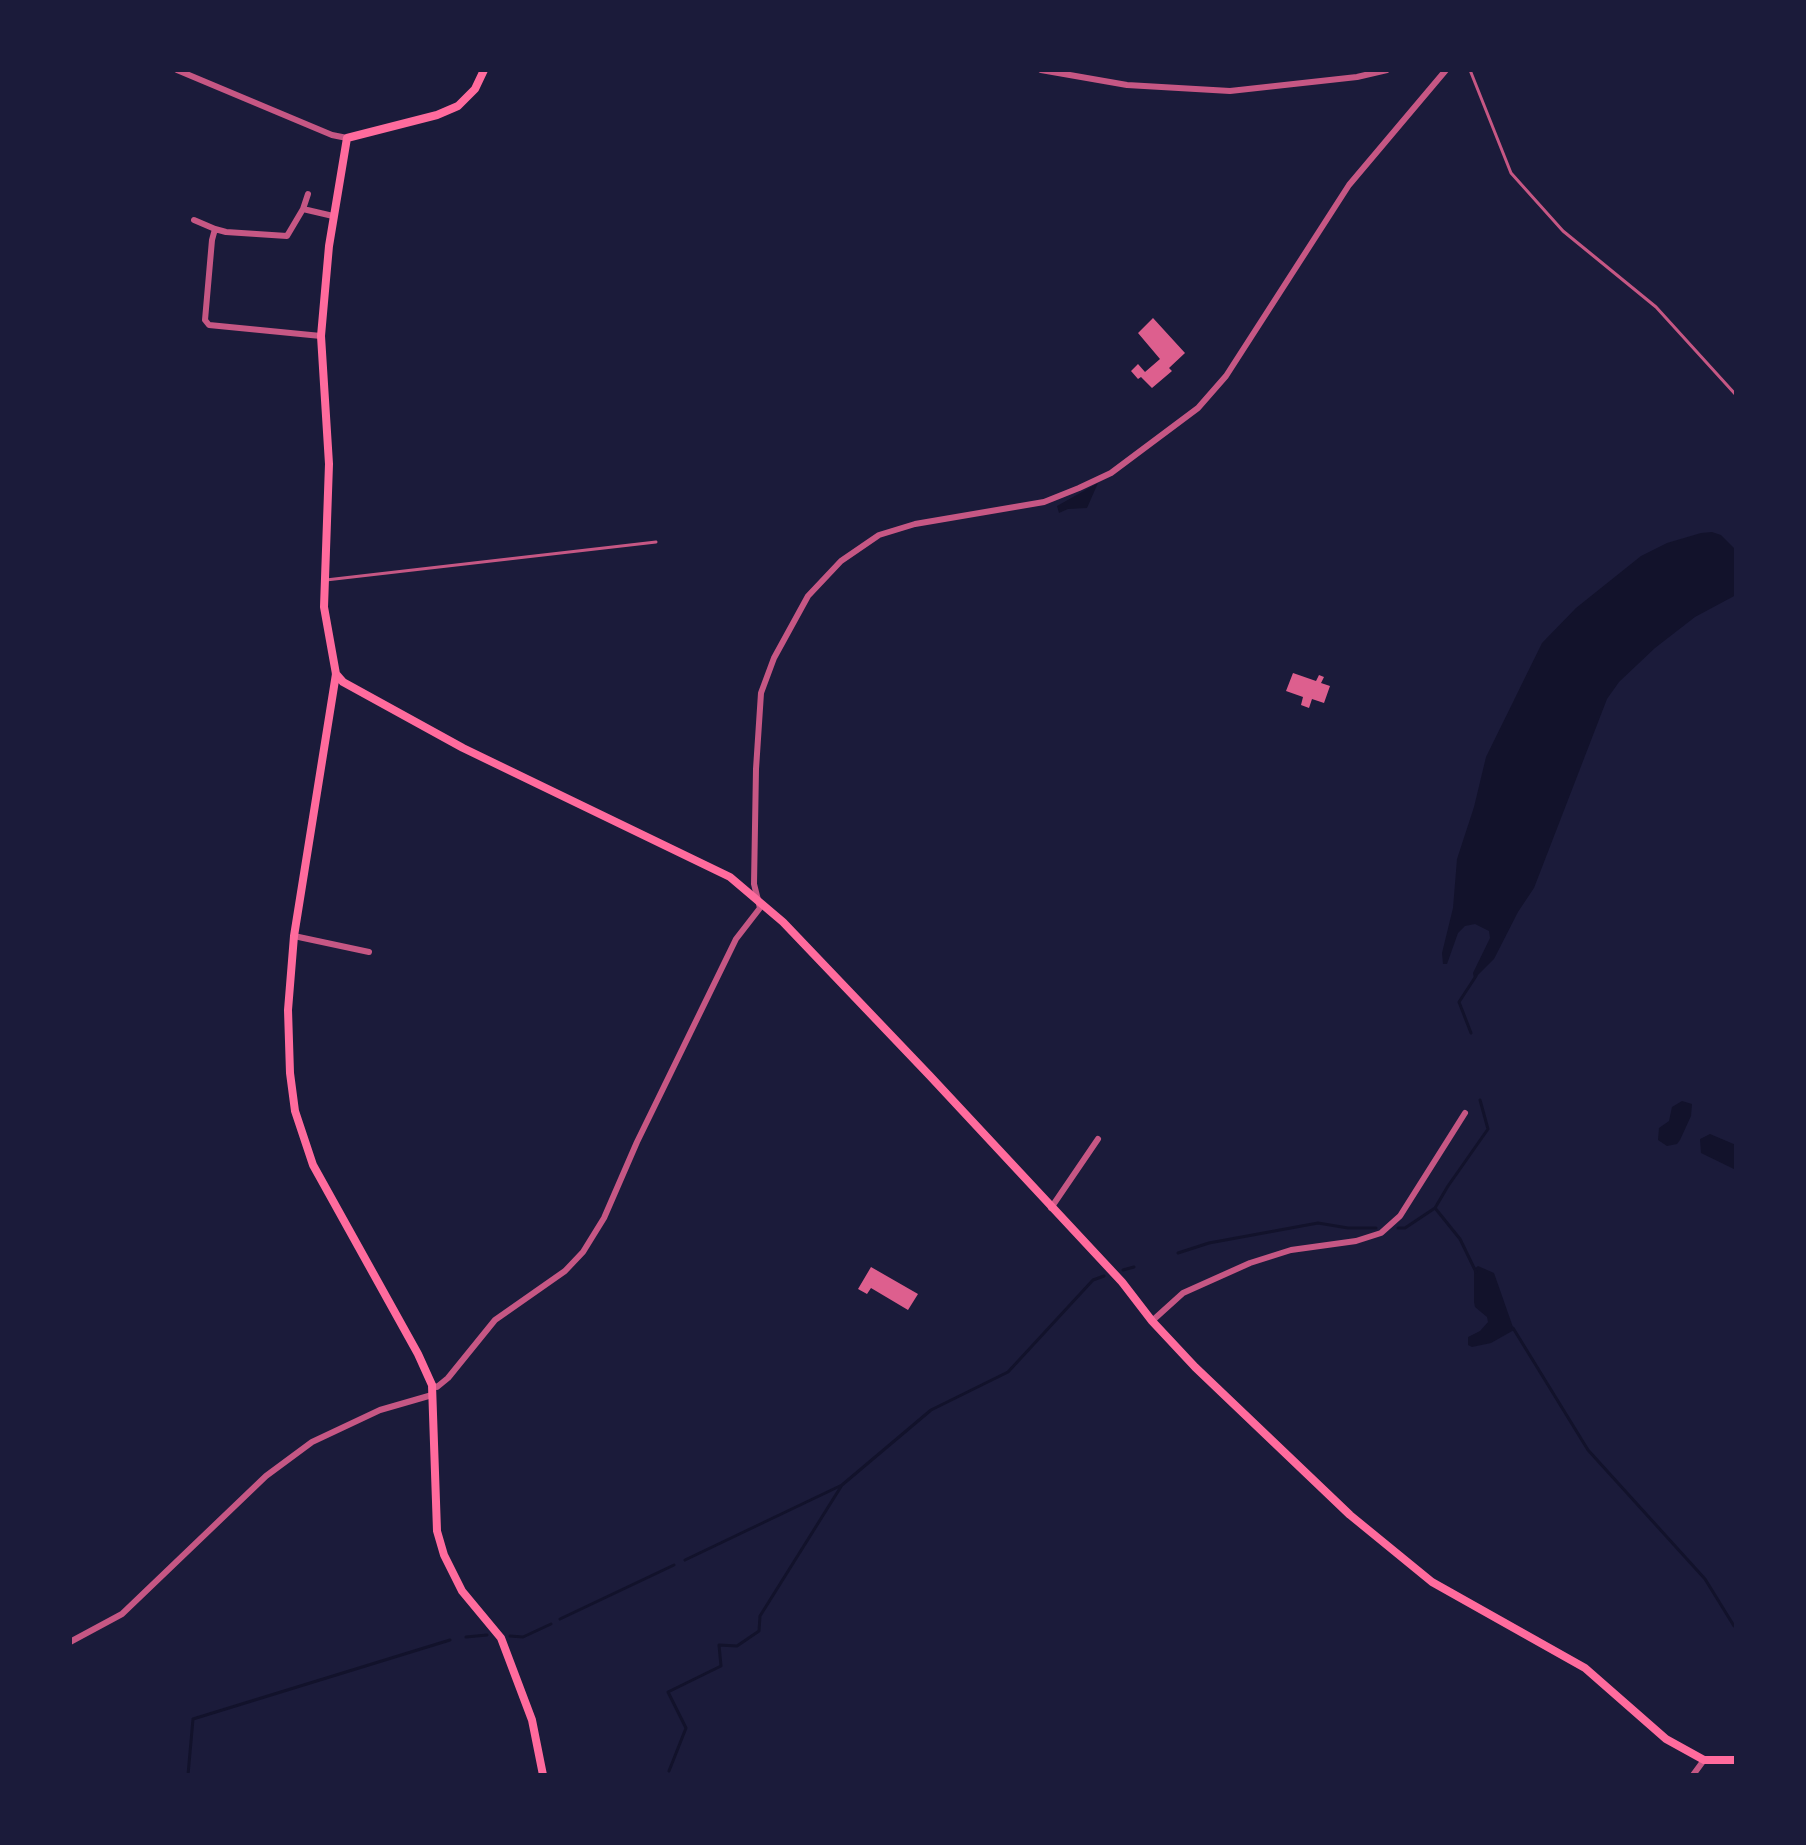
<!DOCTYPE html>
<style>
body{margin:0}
#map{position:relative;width:1806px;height:1845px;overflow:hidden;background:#1b1b3a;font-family:"Golos Text",sans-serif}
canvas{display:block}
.frame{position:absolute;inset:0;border:72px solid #1b1b3a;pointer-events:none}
</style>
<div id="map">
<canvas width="1806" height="1845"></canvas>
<div class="frame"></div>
</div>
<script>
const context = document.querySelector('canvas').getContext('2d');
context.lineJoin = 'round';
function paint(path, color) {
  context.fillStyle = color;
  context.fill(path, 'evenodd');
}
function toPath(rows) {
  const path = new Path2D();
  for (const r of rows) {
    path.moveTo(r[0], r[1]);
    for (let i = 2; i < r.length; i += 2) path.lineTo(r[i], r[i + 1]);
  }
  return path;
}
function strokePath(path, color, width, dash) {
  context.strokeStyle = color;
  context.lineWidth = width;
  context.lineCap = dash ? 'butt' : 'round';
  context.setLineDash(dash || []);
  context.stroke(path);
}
paint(toPath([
 [1098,483,1087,508,1068,509,1059,513,1057,506],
 [1712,532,1721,535,1736,550,1736,595,1695,617,1655,648,1619,682,1607,699,1534,888,1518,912,1494,959,1474,979,1473,973,1490,938,1489,931,1475,924,1465,926,1458,933,1447,964,1443,964,1442,953,1453,908,1457,859,1474,807,1486,757,1542,643,1576,608,1641,556,1667,543,1701,533],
 [1682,1101,1692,1104,1691,1116,1680,1140,1677,1144,1667,1146,1658,1140,1659,1128,1669,1121,1672,1107],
 [1710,1134,1736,1145,1736,1170,1701,1153,1700,1139],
 [1478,1266,1494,1273,1514,1330,1491,1343,1472,1347,1468,1345,1468,1337,1480,1331,1488,1322,1487,1317,1475,1307,1474,1302,1474,1269]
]), '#12122b');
strokePath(toPath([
 [1471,1033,1459,1002,1476,976],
 [1435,1208,1460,1239,1476,1272],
 [1398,1228,1405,1228,1435,1208,1448,1186,1488,1129,1480,1100],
 [1178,1253,1209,1243,1318,1223,1348,1228,1376,1228],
 [1123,1270,1134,1267],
 [1513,1328,1588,1450,1705,1579,1734,1626],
 [685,1560,842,1485,931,1410,1008,1372,1093,1280,1104,1276],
 [560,1619,674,1565],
 [510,1636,523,1637,551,1624],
 [466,1637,487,1635],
 [669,1771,686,1728,668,1692,721,1666,719,1645,737,1646,759,1631,760,1616,842,1485],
 [188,1775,193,1719,450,1640]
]), '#12122b', 3);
paint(toPath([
 [1153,318,1185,353,1169,368,1172,371,1152,388,1141,377,1138,379,1131,371,1138,364,1145,372,1160,359,1138,333],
 [1293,673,1316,681,1319,675,1324,677,1321,683,1330,686,1324,703,1312,699,1309,708,1301,705,1303,697,1286,691],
 [871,1267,918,1294,908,1310,871,1288,867,1294,858,1289]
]), '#dd5f8e');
strokePath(toPath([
 [1470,70,1511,173,1563,231,1656,307,1736,395],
 [326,580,656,542]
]), '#c65784', 3);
strokePath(toPath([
 [177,70,332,135,347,138],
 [1041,70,1127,85,1230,91,1357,77,1387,70],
 [303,209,308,194],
 [194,220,215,229],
 [321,336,209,325,205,320,212,240,215,229,226,232,287,236,303,209,333,216],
 [294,936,369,952],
 [1051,1208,1098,1139],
 [1152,1321,1183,1293,1250,1263,1291,1250,1356,1241,1381,1233,1400,1216,1465,1113],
 [432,1385,437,1387,448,1378,495,1320,565,1271,583,1252,604,1218,637,1142,736,939,760,908,754,884,756,769,761,693,774,658,808,596,841,561,879,535,915,524,1044,502,1079,488,1111,473,1198,408,1226,376,1349,185,1446,70],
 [70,1642,122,1614,266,1476,312,1442,380,1410,432,1395],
 [1693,1775,1704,1760]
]), '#c65784', 6);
strokePath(toPath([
 [484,70,475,89,458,106,437,115,347,138,329,246,321,336,329,464,324,607,336,674,294,936,288,1010,290,1073,295,1111,313,1165,418,1354,432,1385,437,1531,444,1555,462,1591,501,1638,532,1720,543,1775],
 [336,674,343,682,463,748,730,877,783,922,930,1076,1122,1282,1152,1321,1195,1367,1350,1515,1432,1582,1585,1668,1666,1739,1704,1760,1736,1760]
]), '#ff6b9d', 8);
</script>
